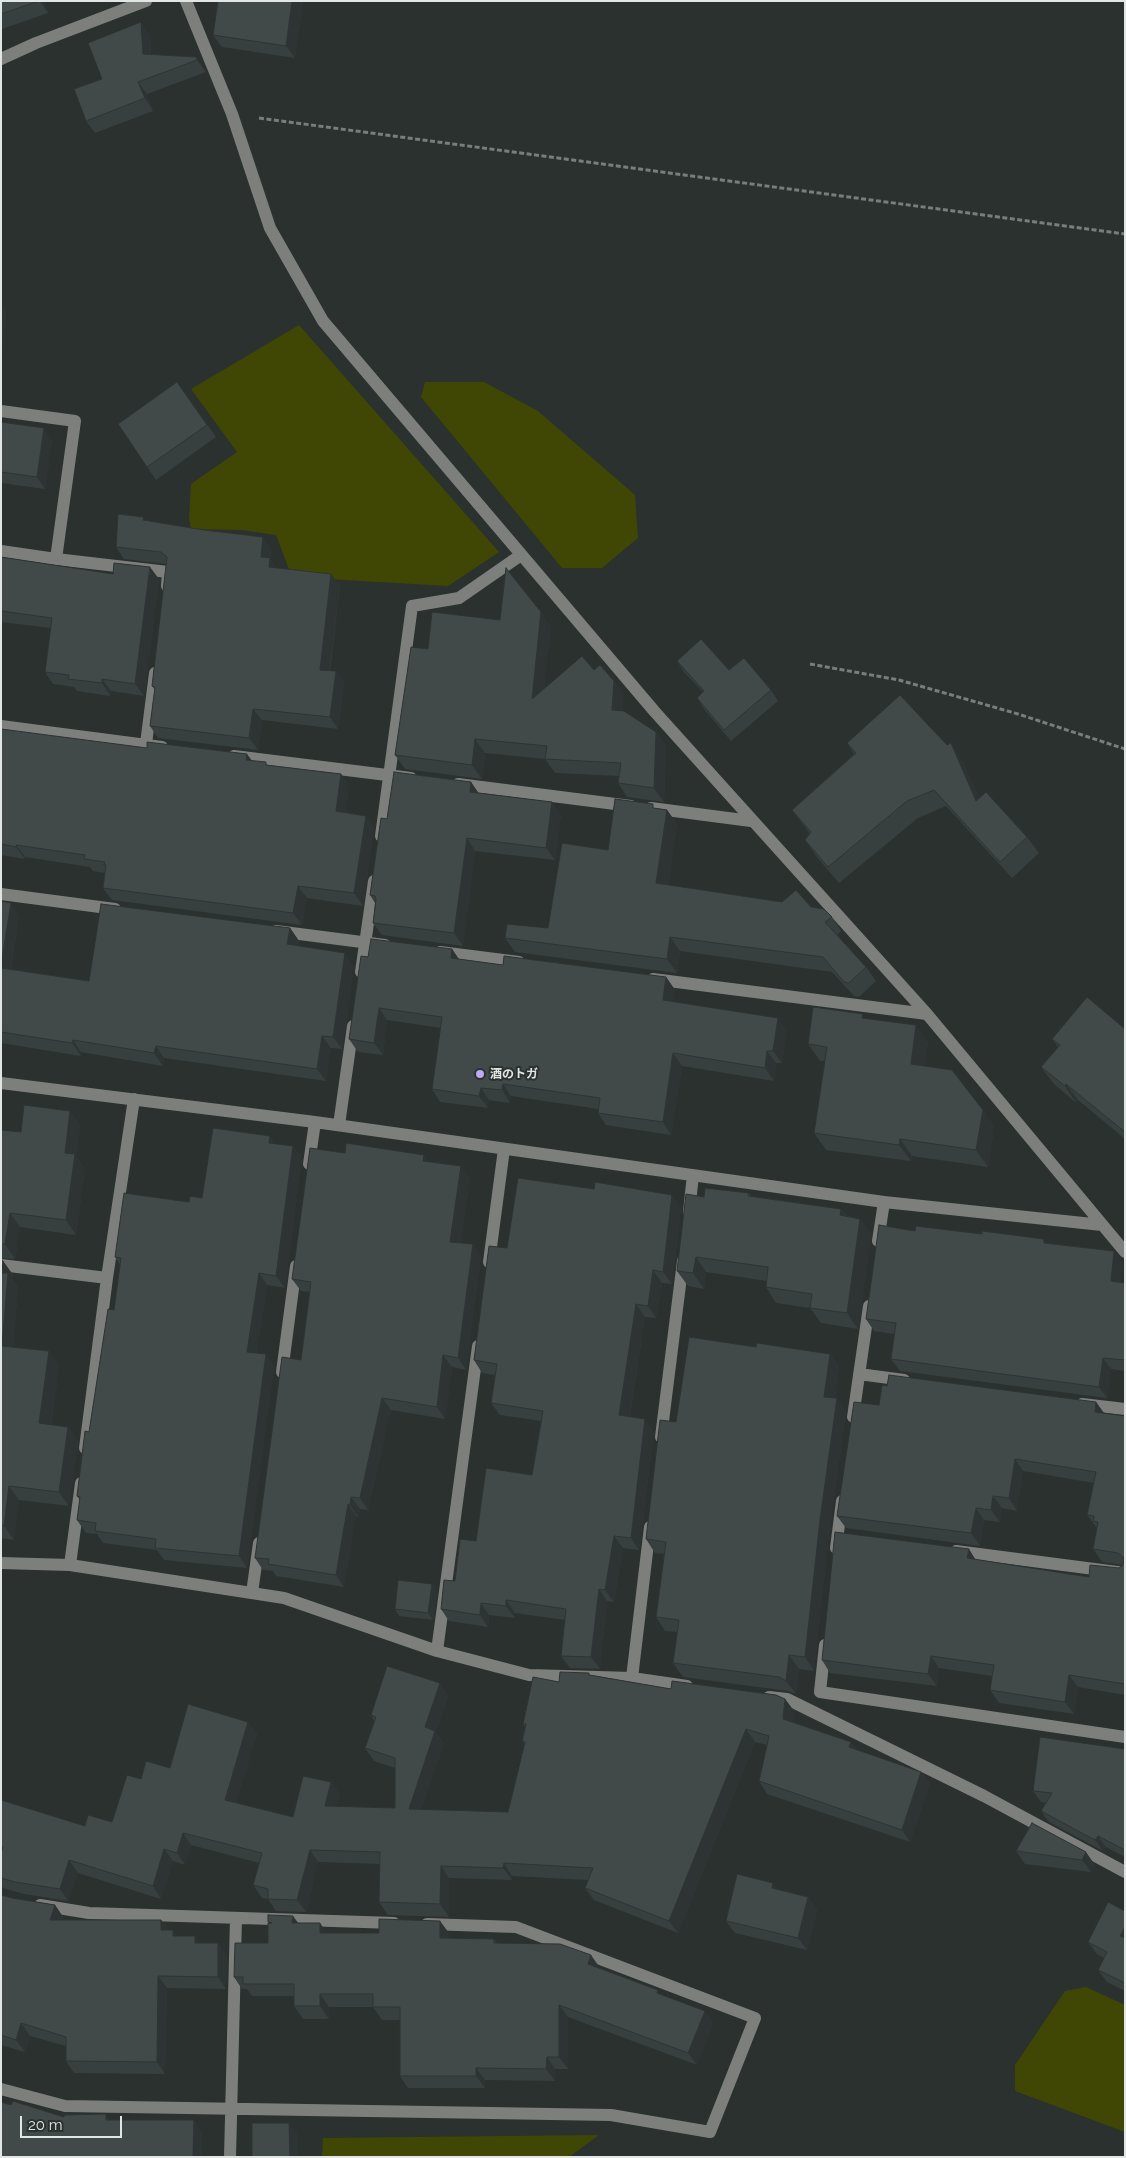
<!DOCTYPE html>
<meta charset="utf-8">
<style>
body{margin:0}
#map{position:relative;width:1126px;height:2158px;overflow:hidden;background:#2a312e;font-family:Raleway,sans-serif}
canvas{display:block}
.frame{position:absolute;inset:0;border:2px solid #e1e6e4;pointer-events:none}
.scale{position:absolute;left:20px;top:2116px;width:102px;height:22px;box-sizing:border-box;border:2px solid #e1e6e4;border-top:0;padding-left:6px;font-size:15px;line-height:18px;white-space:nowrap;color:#e1e6e4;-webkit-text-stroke:4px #2a312e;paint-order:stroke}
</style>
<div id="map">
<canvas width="1126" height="2158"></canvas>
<div class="frame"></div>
<div class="scale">20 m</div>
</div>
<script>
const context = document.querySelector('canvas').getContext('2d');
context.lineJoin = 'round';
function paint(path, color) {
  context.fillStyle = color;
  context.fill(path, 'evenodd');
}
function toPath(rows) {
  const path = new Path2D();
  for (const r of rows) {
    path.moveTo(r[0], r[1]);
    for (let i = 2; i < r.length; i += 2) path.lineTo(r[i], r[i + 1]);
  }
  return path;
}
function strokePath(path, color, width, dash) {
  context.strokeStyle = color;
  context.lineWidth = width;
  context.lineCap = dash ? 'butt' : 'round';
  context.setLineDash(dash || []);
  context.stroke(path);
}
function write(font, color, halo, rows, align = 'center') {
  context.font = font + ' Raleway,"Noto Sans JP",sans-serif';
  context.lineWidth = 4;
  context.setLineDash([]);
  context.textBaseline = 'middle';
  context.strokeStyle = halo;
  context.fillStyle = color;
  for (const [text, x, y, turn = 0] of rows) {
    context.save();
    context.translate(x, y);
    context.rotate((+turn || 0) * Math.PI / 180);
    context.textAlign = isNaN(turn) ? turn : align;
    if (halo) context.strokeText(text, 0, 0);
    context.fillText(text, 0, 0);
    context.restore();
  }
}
paint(toPath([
 [299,325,499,552,448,586,292,577,276,535,241,530,191,529,189,519,191,484,237,452,191,389],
 [425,382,484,382,538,411,635,495,638,538,602,568,562,568,421,397],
 [1086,1987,1125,2005,1125,2132,1015,2091,1015,2065,1065,1991],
 [599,2135,569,2157,322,2157,323,2138]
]), '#404705');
strokePath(toPath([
 [259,118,1125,234],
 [810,664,899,680,1018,714,1125,749]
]), '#787e7c', 3, [5, 2.5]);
strokePath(toPath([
 [186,1,232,114,270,228,323,321,655,712,927,1014,1125,1252],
 [1,59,36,43,146,1],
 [1,411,75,421,56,559,168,572,167,586],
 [1,551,56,559],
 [1,726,162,747],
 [146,744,155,673],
 [234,756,411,778],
 [458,784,631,806],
 [651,808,751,821],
 [381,836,412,606,459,598,521,555],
 [1,894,115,909],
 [276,931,385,945],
 [440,952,519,962],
 [361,972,374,881],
 [653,979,927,1014],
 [1,1083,315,1122,884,1202,1102,1225],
 [339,1125,353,1026],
 [309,1164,315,1122],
 [689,1212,693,1175],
 [878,1241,884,1202],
 [489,1262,504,1149],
 [1,1265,107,1278],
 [282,1372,296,1266],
 [859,1374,904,1380],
 [1082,1404,1125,1409],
 [853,1417,869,1306],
 [661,1437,683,1261],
 [85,1448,107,1278,134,1099],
 [836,1548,842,1501],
 [956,1551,1125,1573],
 [1,1563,70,1565,284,1598,437,1651,529,1675,632,1678,687,1686],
 [70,1565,81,1483],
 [252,1593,259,1543],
 [825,1645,820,1692,1125,1737],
 [437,1651,478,1346],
 [632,1678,650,1527],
 [769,1697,787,1699,984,1796,1125,1872],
 [40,1905,89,1913,394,1923],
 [1,2089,65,2106,611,2115,710,2132,755,2018,516,1927,427,1924],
 [230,2157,236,1918]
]), '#7d7f7d', 12);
paint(toPath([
 [1,1,44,1,48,13,2,29],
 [218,1,303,1,295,58,222,47,213,35],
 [150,35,151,54,196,57,206,72,147,94,153,111,95,133,86,121,102,79],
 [177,382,216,437,156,480,118,424],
 [1,422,52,440,45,489,1,483],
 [146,520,271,549,270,558,277,568,340,586,330,671,336,671,344,683,338,729,262,720,258,750,158,738,150,726,155,690,152,686,167,564,124,559,116,547],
 [1,557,113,574,159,579,144,696,111,691,110,696,77,691,74,687,53,684,45,672,51,628,1,622],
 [551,626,544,688,594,670,614,681,623,694,622,711,656,732,666,746,664,802,627,797,618,783,619,776,555,773,545,759,485,753,482,779,405,769,395,755,428,649],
 [677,661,729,670,771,690,778,701,731,741,704,709,697,698,703,692,684,672],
 [1,729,122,746,252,761,268,765,341,774,349,786,346,812,366,816,374,828,363,906,307,898,302,925,112,900,103,888,105,873,93,871,90,867,25,857,25,859,1,855],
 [847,743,947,745,962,760,979,798,1027,837,1039,853,1012,878,946,806,918,818,839,883,816,856,805,840,810,834,792,810,854,754],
 [471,782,478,793,561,814,555,860,475,851,463,946,382,935,373,923,375,903,370,895,387,819],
 [656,808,667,810,677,824,668,885,811,907,832,917,841,931,837,935,866,967,876,981,859,997,854,996,832,972,680,951,677,973,515,952,505,938,548,928,608,850],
 [1,901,19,915,11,969,89,981,290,928,299,941,298,945,354,966,342,1049,331,1048,326,1081,164,1058,163,1066,81,1052,81,1056,1,1043],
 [452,949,458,959,503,965,666,977,675,990,673,1001,787,1030,782,1063,776,1063,774,1081,682,1066,671,1135,606,1125,598,1113,598,1109,511,1096,510,1103,489,1100,488,1108,440,1102,432,1089,441,1028,387,1020,383,1055,358,1052,349,1039,368,957],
 [866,1018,928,1042,924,1066,983,1110,994,1127,988,1167,912,1156,911,1161,826,1150,814,1133,825,1061,820,1061,808,1044],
 [1125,1029,1125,1139,1078,1100,1076,1103,1053,1083,1041,1067,1058,1047,1052,1039],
 [70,1111,80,1125,76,1156,85,1168,76,1235,20,1227,15,1259,1,1258,1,1130,21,1132],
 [275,1144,293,1146,302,1158,285,1288,267,1285,257,1353,266,1354,274,1367,247,1568,164,1560,157,1550,103,1543,97,1534,86,1533,77,1520,80,1500,77,1496,114,1310,120,1265,115,1257,189,1202,202,1198],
 [345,1153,428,1161,470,1178,460,1243,473,1244,481,1256,466,1370,452,1367,445,1419,391,1410,368,1510,360,1509,358,1517,356,1516,344,1587,276,1576,273,1571,263,1570,255,1558,301,1360,310,1292,301,1291,292,1279],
 [749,1193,751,1196,841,1209,847,1216,860,1219,871,1234,858,1329,821,1323,810,1308,776,1303,766,1287,767,1281,706,1272,704,1289,688,1286,677,1271,704,1197],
 [681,1207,672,1284,662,1283,656,1318,645,1317,630,1416,654,1431,639,1550,623,1548,614,1602,607,1601,600,1669,570,1668,561,1656,565,1620,515,1613,515,1618,489,1615,488,1627,449,1621,441,1609,476,1541,532,1475,541,1421,500,1415,491,1403,495,1375,482,1373,474,1360,507,1248],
 [915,1231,1047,1243,1114,1251,1123,1263,1120,1283,1125,1283,1125,1371,1111,1369,1107,1398,900,1371,891,1359,894,1334,874,1331,866,1319],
 [1,1260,3,1261,13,1275,12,1279,18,1287,13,1347,49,1351,59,1366,51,1425,68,1427,78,1441,69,1506,19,1500,14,1540,1,1538],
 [830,1354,839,1367,835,1398,837,1398,846,1412,829,1534,814,1671,799,1669,796,1694,788,1691,683,1677,673,1663,677,1632,665,1631,656,1617,664,1554,655,1553,646,1539,676,1422],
 [1096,1402,1104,1413,1125,1416,1125,1695,1078,1687,1074,1714,999,1703,990,1690,992,1676,939,1668,937,1686,830,1673,822,1660,976,1560,1089,1577,1119,1568,1123,1565,1102,1562,1093,1549,1097,1528,1087,1515,1094,1483,1023,1471,1017,1511,1002,1508,1000,1522,984,1520,980,1546,846,1528,837,1516,879,1405],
 [432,1584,437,1591,433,1620,399,1616,395,1609],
 [591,1675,671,1689,785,1699,794,1711,793,1722,851,1742,856,1750,921,1772,930,1784,910,1842,767,1794,759,1781,767,1745,755,1742,678,1933,594,1900,585,1888,588,1880,512,1876,512,1880,449,1878,449,1917,388,1915,379,1902,380,1864,318,1862,306,1912,276,1911,268,1899,262,1898,253,1885,259,1863,191,1845,185,1865,173,1861,161,1899,78,1873,68,1901,24,1894,3,1888,1,1885,1,1800,85,1826,112,1822,141,1779,170,1768,248,1722,257,1734,236,1803,293,1817,331,1782,340,1795,337,1806,395,1808,395,1768,374,1761,365,1748,374,1721,371,1715,440,1683,448,1696,436,1732,444,1743,421,1810,508,1812,525,1745,522,1741,525,1727,523,1724,559,1682],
 [1125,1749,1125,1857,1106,1847,1103,1851,1049,1822,1041,1811,1046,1803,1041,1802,1033,1791],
 [1032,1823,1095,1865,1091,1872,1025,1864,1016,1851],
 [778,1890,808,1897,817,1910,807,1950,735,1933,726,1921],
 [1,1895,12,1898,55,1905,63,1917,62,1920,161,1920,168,1930,177,1936,200,1943,227,1955,226,1989,167,1988,165,2074,74,2073,66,2061,66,2046,30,2036,25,2052,1,2045],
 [1125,1911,1125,1991,1107,1982,1098,1970,1104,1958,1097,1954,1088,1942],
 [268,1922,299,1923,327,1933,449,1933,448,1938,494,1939,497,1943,600,1968,599,1968,661,1995,705,2011,713,2024,697,2065,568,2017,568,2069,555,2069,555,2081,485,2080,485,2088,408,2088,400,2076,400,2020,382,2020,373,2007,329,2007,329,2019,303,2019,294,2006,294,1996,252,1996,247,1989,242,1989,234,1977,268,1943,269,1923]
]), '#38403f');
paint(toPath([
 [40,1,44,1,48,13],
 [292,1,303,1,295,58,286,46],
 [141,22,150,35,151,66,143,54],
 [196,57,205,69,206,72,197,60],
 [138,82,147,94,153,111,145,98],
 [1,303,7,311,1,362],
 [44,428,52,440,45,489,37,477],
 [263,537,271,549,269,569,261,557],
 [270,558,279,570,269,567],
 [150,567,159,579,144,696,135,684],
 [331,574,340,586,328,681,320,670],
 [541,612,551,626,542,712,532,699],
 [336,671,344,683,338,729,330,717],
 [102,679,111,691,110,696,102,683],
 [614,681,623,694,622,724,612,710],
 [253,709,262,720,258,750,249,738],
 [656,732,666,746,664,802,654,788],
 [475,739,485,753,482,779,472,765],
 [951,743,962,760,987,817,976,801],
 [247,754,256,766,246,760],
 [341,774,349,786,345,823,336,811],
 [471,782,480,795,470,792],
 [552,802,561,814,555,860,546,848],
 [667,810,677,824,666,897,656,883],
 [366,816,374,828,363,906,354,893],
 [467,838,475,851,463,946,454,933],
 [16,845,25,857,25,859,16,847],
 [298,886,307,898,302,925,293,913],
 [11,903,19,915,9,980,1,969,1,965],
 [290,928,299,941,296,956,287,944],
 [670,937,680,951,677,973,667,959],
 [452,949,461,962,451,958],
 [345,953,354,966,342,1049,333,1037],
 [666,977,675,990,672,1012,663,1000],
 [379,1008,387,1020,383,1055,374,1043],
 [778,1018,787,1030,782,1063,773,1051],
 [916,1025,928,1042,922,1081,911,1064],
 [322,1036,331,1048,326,1081,317,1069],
 [73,1040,81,1052,81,1056,72,1043],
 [156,1046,164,1058,163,1066,154,1053],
 [767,1051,776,1063,774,1081,765,1068],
 [673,1053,682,1066,671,1135,663,1122],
 [503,1084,511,1096,510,1103,502,1090],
 [1066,1084,1078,1100,1076,1103,1065,1086],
 [481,1088,489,1100,488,1108,479,1096],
 [983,1110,994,1127,988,1167,976,1150],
 [70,1111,80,1125,76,1156,85,1168,76,1235,66,1220,65,1153],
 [270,1136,279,1148,269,1143],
 [900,1139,912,1156,911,1161,899,1145],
 [293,1146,302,1158,285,1288,276,1276],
 [424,1155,433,1168,423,1161],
 [461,1166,470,1178,458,1254,450,1242],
 [672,1195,681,1207,672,1284,663,1272],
 [841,1209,852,1224,840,1215],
 [10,1213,20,1227,15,1259,5,1244],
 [860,1219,871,1234,858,1329,847,1313],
 [473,1244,481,1256,466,1370,458,1358],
 [1114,1251,1123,1263,1119,1293,1111,1281],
 [696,1257,706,1272,704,1289,693,1273],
 [3,1261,13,1275,12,1279,18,1287,12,1360,2,1346,2,1273],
 [653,1270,662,1283,656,1318,648,1306],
 [259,1273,267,1285,256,1364,247,1352],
 [636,1304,645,1317,628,1427,619,1415],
 [49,1351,59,1366,49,1437,39,1423],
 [266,1354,274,1367,247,1568,239,1556],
 [830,1354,839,1367,833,1410,824,1397],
 [443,1355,452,1367,445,1419,437,1407],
 [1103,1358,1111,1369,1107,1398,1099,1387],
 [382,1398,391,1410,368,1510,360,1498],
 [837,1398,846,1412,829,1534,814,1671,805,1657,820,1520],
 [1096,1402,1105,1415,1095,1412],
 [645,1419,654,1431,639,1550,631,1538],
 [68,1427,78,1441,69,1506,59,1492],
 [1015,1459,1023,1471,1017,1511,1009,1498],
 [9,1486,19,1500,14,1540,4,1526],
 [993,1496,1002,1508,1000,1522,991,1510],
 [351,1497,360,1509,358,1517,350,1505],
 [348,1504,356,1516,344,1587,336,1575],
 [976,1508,984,1520,980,1546,971,1533],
 [614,1536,623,1548,614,1602,605,1590],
 [969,1549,977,1562,967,1558],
 [432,1584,437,1591,433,1620,428,1613],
 [599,1589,607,1601,600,1669,591,1657],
 [506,1600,515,1613,515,1618,506,1606],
 [481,1603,489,1615,488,1627,480,1615],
 [789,1655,799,1669,796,1694,786,1681],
 [931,1656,939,1668,937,1686,928,1674],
 [1069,1675,1078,1687,1074,1714,1065,1702],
 [440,1683,448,1696,436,1732,444,1743,417,1822,409,1809,425,1727],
 [785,1699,794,1711,792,1731,783,1719],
 [248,1722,257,1734,234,1812,225,1800],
 [746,1729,755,1742,678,1933,669,1921],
 [851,1742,859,1754,849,1747],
 [921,1772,930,1784,910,1842,902,1830],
 [331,1782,340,1795,334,1818,325,1806],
 [183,1833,191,1845,185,1865,177,1853],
 [1098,1836,1106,1847,1103,1851,1095,1840],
 [164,1849,173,1861,161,1899,153,1886],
 [310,1850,318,1862,306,1912,297,1900],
 [1086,1852,1095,1865,1091,1872,1082,1860],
 [69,1860,78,1873,68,1901,60,1889],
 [504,1863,512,1876,512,1880,503,1868],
 [441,1866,449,1878,449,1917,440,1904],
 [773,1883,782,1895,772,1888],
 [808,1897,817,1910,807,1950,798,1938],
 [55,1905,63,1917,58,1932,50,1920],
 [293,1916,302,1928,292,1923],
 [161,1920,169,1932,161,1930],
 [440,1921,449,1933,448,1951,440,1938],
 [320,1923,329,1936,320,1933],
 [1125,1927,1125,1943,1120,1936],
 [173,1930,181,1942,173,1936],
 [195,1936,204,1948,195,1943],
 [218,1943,227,1955,226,1989,218,1977],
 [591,1955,600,1968,596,1976,588,1964],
 [158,1976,167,1988,165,2074,157,2062],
 [320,1994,329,2007,329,2019,320,2006],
 [559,2005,568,2017,568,2069,559,2057],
 [705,2011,713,2024,697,2065,688,2053],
 [21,2023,30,2036,25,2052,16,2040],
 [547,2057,555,2069,555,2081,546,2069],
 [476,2068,485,2080,485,2088,476,2076],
 [106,2114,115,2127,106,2120],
 [194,2120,202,2132,202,2157,193,2157],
 [289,2123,298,2135,298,2157,290,2157]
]), '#2e3433');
const building = toPath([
 [1,1,39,1,1,14,1,1],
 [218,1,292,1,286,46,213,35,218,1],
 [141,22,143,54,196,57,197,60,138,82,145,98,86,121,74,89,102,79,88,43,141,22],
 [177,382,207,425,147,467,118,424,177,382],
 [1,422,44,428,37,477,1,472,1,422],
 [118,514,144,517,143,520,204,530,263,537,261,557,270,558,269,567,331,574,320,670,336,671,330,717,253,709,249,738,150,726,155,687,152,686,167,557,161,552,116,547,118,514],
 [1,557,113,574,114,563,150,567,135,684,102,679,102,683,68,679,69,675,45,672,52,618,1,611,1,557],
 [506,568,541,612,532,699,582,656,594,670,600,665,614,681,612,710,624,711,656,732,654,788,618,783,621,763,545,759,547,746,475,739,472,765,395,755,411,647,428,649,432,612,500,620,506,568],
 [701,639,729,670,744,658,771,690,724,730,697,698,704,691,677,661,701,639],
 [900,695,947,745,951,743,976,801,986,792,1027,837,1000,862,934,790,907,801,828,867,805,840,811,832,792,810,856,753,847,743,900,695],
 [1,729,147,748,147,742,247,754,246,760,266,762,266,765,341,774,336,811,366,816,354,893,298,886,293,913,103,888,106,865,104,865,105,862,84,859,85,855,16,845,16,847,1,844,1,729],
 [394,772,471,782,470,792,552,802,546,848,467,838,454,933,373,923,376,900,375,896,370,895,381,818,387,819,394,772],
 [615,799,653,804,653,808,667,810,656,883,782,902,796,890,811,907,824,909,832,917,825,922,866,967,849,983,844,982,823,957,670,937,667,959,505,938,507,924,548,928,562,843,608,850,615,799],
 [1,901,11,903,1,965,1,901],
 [101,904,290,928,287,944,345,953,333,1037,322,1036,317,1069,156,1046,154,1053,73,1040,72,1043,1,1032,1,968,89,981,101,904],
 [371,939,452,949,451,958,503,965,504,956,666,977,663,1000,778,1018,773,1051,767,1051,765,1068,673,1053,663,1122,598,1113,600,1098,503,1084,502,1090,481,1088,479,1096,432,1089,442,1017,379,1008,374,1043,349,1039,361,956,368,957,371,939],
 [1087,997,1125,1029,1125,1132,1066,1084,1065,1086,1041,1067,1060,1045,1052,1039,1087,997],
 [813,1007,863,1014,862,1018,916,1025,911,1064,952,1070,983,1110,976,1150,900,1139,899,1145,814,1133,827,1047,808,1044,813,1007],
 [24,1105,70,1111,65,1153,75,1154,66,1220,10,1213,5,1244,1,1244,1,1130,21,1132,24,1105],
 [213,1128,270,1136,269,1143,293,1146,276,1276,259,1273,247,1352,266,1354,239,1556,155,1548,156,1539,95,1531,96,1523,77,1520,80,1497,77,1496,85,1431,89,1432,108,1309,114,1310,121,1258,115,1257,124,1193,189,1202,190,1196,202,1198,213,1128],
 [346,1143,424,1155,423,1161,461,1166,450,1242,473,1244,458,1358,443,1355,437,1407,382,1398,360,1498,351,1497,350,1505,348,1504,336,1575,268,1564,269,1559,255,1558,282,1357,301,1360,311,1282,292,1279,310,1148,345,1153,346,1143],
 [518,1178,594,1189,595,1182,672,1195,663,1272,653,1270,648,1306,636,1304,619,1415,645,1419,631,1538,614,1536,605,1590,599,1589,591,1657,561,1656,566,1609,506,1600,506,1606,481,1603,480,1615,441,1609,444,1580,455,1581,460,1539,476,1541,486,1468,532,1475,543,1411,491,1403,497,1364,474,1360,489,1246,507,1248,518,1178],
 [705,1188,749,1193,748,1196,841,1209,840,1215,860,1219,847,1313,810,1308,812,1294,766,1287,768,1267,696,1257,693,1273,677,1271,686,1194,704,1197,705,1188],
 [879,1225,915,1231,916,1226,982,1234,982,1231,1044,1239,1044,1243,1114,1251,1111,1281,1125,1283,1125,1360,1103,1358,1099,1387,891,1359,896,1323,866,1319,879,1225],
 [1,1260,3,1261,2,1273,8,1273,2,1346,49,1351,39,1423,68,1427,59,1492,9,1486,4,1526,1,1525,1,1260],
 [689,1337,756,1347,757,1343,830,1354,824,1397,837,1398,820,1520,805,1657,789,1655,786,1681,779,1677,673,1663,679,1620,656,1617,666,1542,646,1539,660,1420,676,1422,689,1337],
 [889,1375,1096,1402,1095,1412,1125,1416,1125,1684,1069,1675,1065,1702,990,1690,994,1665,931,1656,928,1674,822,1660,835,1532,969,1549,967,1558,1089,1577,1090,1565,1119,1568,1123,1565,1124,1558,1118,1553,1093,1549,1098,1522,1093,1521,1094,1516,1087,1515,1096,1472,1015,1459,1009,1498,993,1496,991,1510,976,1508,971,1533,837,1516,854,1402,879,1405,882,1385,887,1386,889,1375],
 [398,1580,432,1584,428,1613,395,1609,398,1580],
 [387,1666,440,1683,425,1727,435,1731,409,1809,508,1812,525,1742,522,1741,526,1724,523,1724,533,1677,559,1682,560,1672,589,1673,589,1675,671,1689,672,1681,776,1695,785,1699,783,1719,851,1742,849,1747,921,1772,902,1830,759,1781,769,1736,746,1729,669,1921,585,1888,593,1868,504,1863,503,1868,441,1866,440,1904,379,1902,380,1852,310,1850,297,1900,268,1899,268,1889,253,1885,262,1853,183,1833,177,1853,164,1849,153,1886,69,1860,60,1889,15,1882,1,1878,1,1853,3,1847,1,1846,1,1800,85,1826,88,1815,112,1822,127,1775,141,1779,146,1761,170,1768,188,1704,248,1722,225,1800,293,1817,303,1776,331,1782,325,1806,395,1808,395,1758,365,1748,376,1717,371,1715,387,1666],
 [1040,1737,1125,1749,1125,1850,1098,1836,1095,1840,1041,1811,1052,1793,1033,1791,1040,1737],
 [1032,1823,1086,1852,1082,1860,1016,1851,1032,1823],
 [737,1874,773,1883,772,1888,808,1897,798,1938,726,1921,737,1874],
 [1,1895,12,1898,55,1905,50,1920,161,1920,161,1930,173,1930,173,1936,195,1936,195,1943,218,1943,218,1977,158,1976,157,2062,66,2061,66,2037,21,2023,16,2040,1,2035,1,1895],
 [1108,1902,1125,1911,1125,1927,1120,1936,1125,1938,1125,1983,1098,1970,1107,1952,1088,1942,1108,1902],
 [268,1915,293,1916,292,1923,320,1923,320,1933,379,1933,379,1919,440,1921,440,1938,494,1939,494,1943,560,1944,591,1955,588,1964,658,1990,657,1993,705,2011,688,2053,559,2005,559,2057,547,2057,546,2069,476,2068,476,2076,400,2076,400,2007,373,2007,373,1994,320,1994,320,2006,294,2006,294,1984,243,1984,243,1977,234,1977,235,1943,268,1943,268,1923,272,1923,268,1922,268,1915],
 [13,2101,64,2117,64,2115,106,2114,106,2120,194,2120,193,2157,1,2157,1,2102,11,2105,13,2101],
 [252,2123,289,2123,290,2157,252,2157,252,2123]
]);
paint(building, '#414a49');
strokePath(building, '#2e3433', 1);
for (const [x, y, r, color] of [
 [480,1074,5,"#bda9f5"]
]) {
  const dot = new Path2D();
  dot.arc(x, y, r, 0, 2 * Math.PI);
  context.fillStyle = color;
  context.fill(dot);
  strokePath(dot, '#2a312e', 2);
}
write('bold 12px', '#e1e6e4', '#2a312e', [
 ["酒のトガ",490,1074]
], 'left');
</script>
